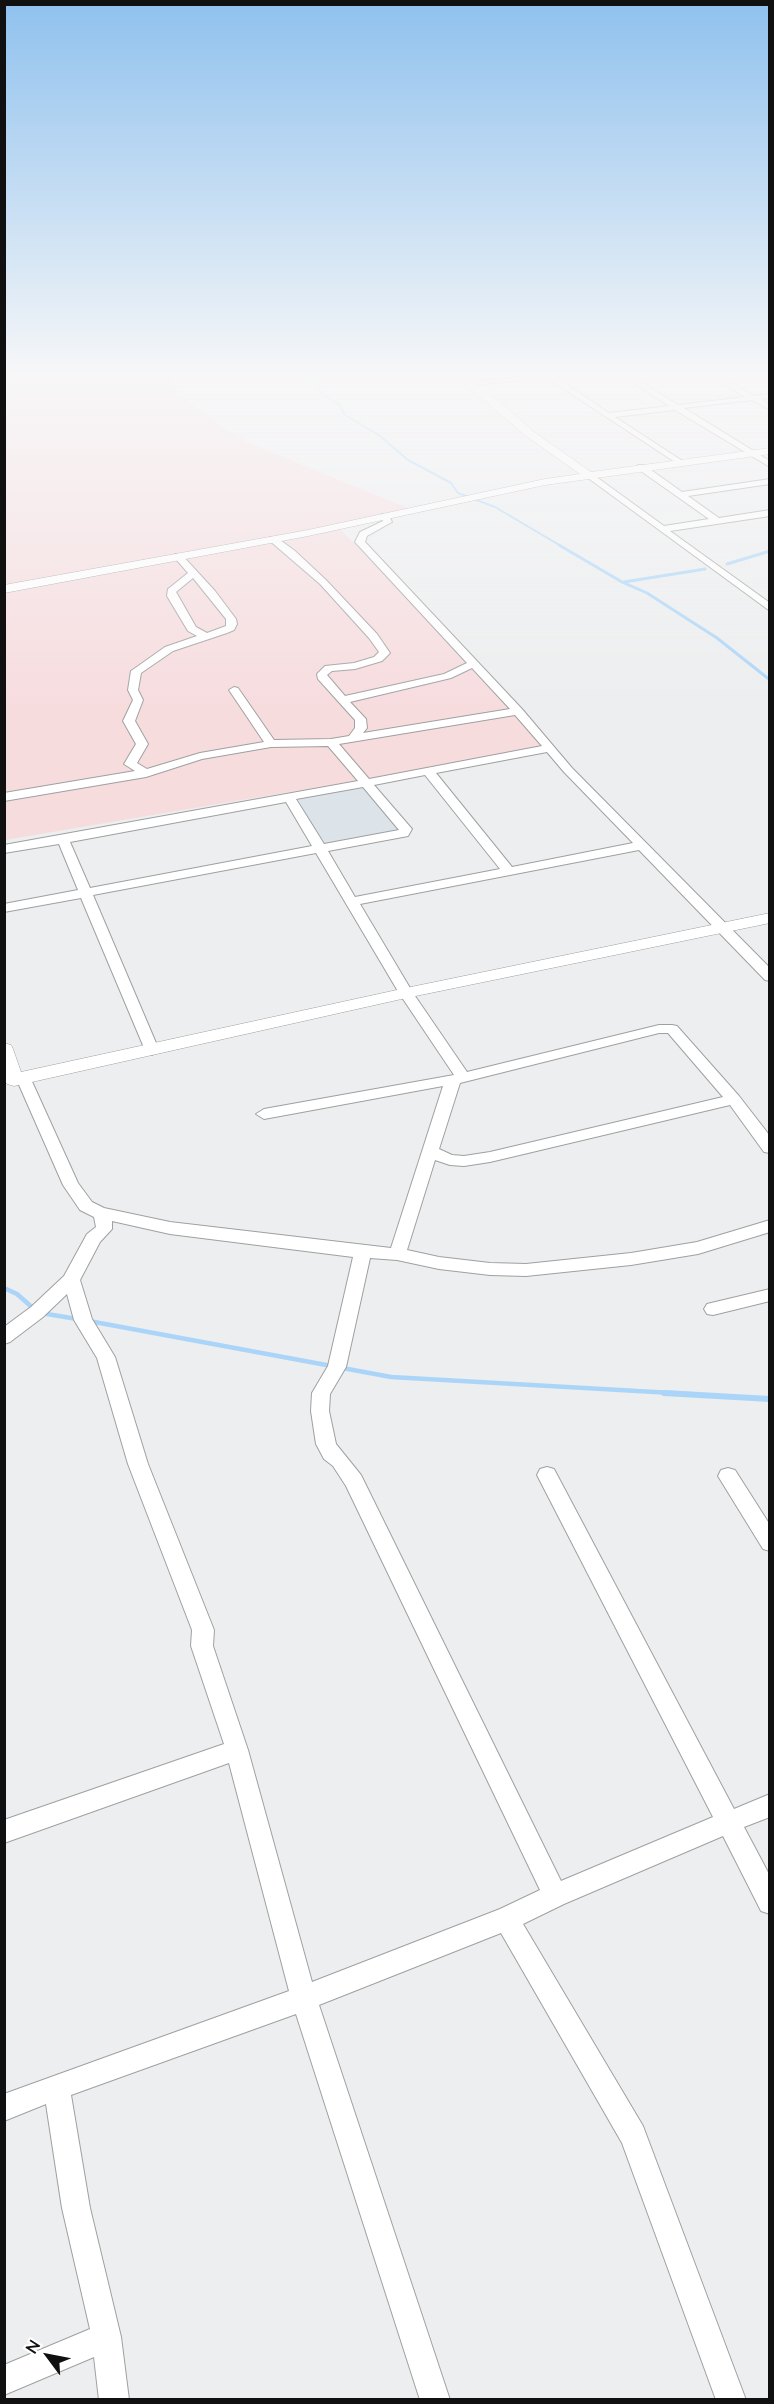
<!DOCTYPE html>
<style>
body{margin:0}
#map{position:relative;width:774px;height:2404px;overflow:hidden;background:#edeeef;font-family:Lato,sans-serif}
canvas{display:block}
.frame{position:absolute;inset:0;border:6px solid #101011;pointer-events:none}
.north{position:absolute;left:18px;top:2326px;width:60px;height:60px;-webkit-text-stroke:4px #fff;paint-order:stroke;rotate:302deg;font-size:16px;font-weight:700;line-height:24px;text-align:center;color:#101011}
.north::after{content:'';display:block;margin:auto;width:21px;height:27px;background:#101011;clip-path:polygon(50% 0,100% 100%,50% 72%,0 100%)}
</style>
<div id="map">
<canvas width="774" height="2404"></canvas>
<div class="frame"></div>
<div class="north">N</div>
</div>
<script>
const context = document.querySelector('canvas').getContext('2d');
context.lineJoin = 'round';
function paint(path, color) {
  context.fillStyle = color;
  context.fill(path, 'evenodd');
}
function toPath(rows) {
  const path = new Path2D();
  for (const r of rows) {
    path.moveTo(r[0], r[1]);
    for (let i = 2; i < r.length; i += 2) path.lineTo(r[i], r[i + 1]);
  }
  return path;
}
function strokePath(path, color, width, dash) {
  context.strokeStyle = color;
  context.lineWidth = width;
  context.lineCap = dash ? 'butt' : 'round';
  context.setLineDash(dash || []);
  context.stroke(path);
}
paint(toPath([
 [368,784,407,832,322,845,297,797]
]), '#dce4ea');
paint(toPath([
 [5,373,168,373,179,394,218,425,251,444,413,510,338,527,432,619,550,748,5,840]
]), '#f7dcde');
strokePath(toPath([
 [308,373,323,395,339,404,345,415,380,436,408,460,451,483,458,493,495,507,561,546]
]), '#abd5f8', 2);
strokePath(toPath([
 [559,545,622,582,647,593,717,638,770,680],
 [727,564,770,551],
 [624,582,705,569]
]), '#abd5f8', 3);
strokePath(toPath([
 [4,1288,17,1294,34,1309],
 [41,1313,77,1319],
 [89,1321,391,1377,690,1394]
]), '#abd5f8', 4.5);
strokePath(toPath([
 [664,1393,770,1399]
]), '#abd5f8', 6);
const minor = toPath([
 [558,373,580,373,577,375,556,377,609,413,669,406,619,373,626,373,678,405,745,397,707,373,715,373,754,396,770,394,770,398,761,399,770,405,770,410,752,400,684,408,770,461,770,467,675,410,615,417,681,460,682,462,678,464,547,378,470,385,466,383,558,373],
 [638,465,644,465,682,492,770,479,770,484,688,496,719,518,770,510,770,516,670,531,770,603,770,611,584,475,591,473,664,526,709,519,638,469,638,465],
 [382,514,388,514,392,522,367,536,365,542,522,709,572,768,770,968,770,981,765,980,639,850,360,904,413,993,467,1072,659,1025,672,1025,677,1026,739,1096,770,1136,770,1153,764,1152,730,1105,490,1162,464,1166,450,1165,435,1160,407,1250,439,1257,490,1263,526,1264,631,1253,697,1242,770,1220,770,1232,698,1254,631,1265,526,1276,490,1275,439,1269,397,1260,370,1258,346,1367,330,1394,329,1411,336,1444,361,1475,561,1881,713,1817,537,1475,540,1469,547,1467,554,1469,734,1809,770,1794,770,1817,744,1827,770,1876,770,1914,761,1911,723,1836,564,1904,523,1924,643,2126,746,2400,716,2400,622,2143,501,1933,319,2005,450,2400,420,2400,296,2014,71,2095,90,2208,121,2337,129,2400,99,2400,94,2357,4,2395,4,2365,90,2329,62,2208,46,2104,4,2121,4,2094,289,1991,229,1763,4,1843,4,1820,224,1744,191,1646,192,1630,128,1464,97,1358,74,1320,67,1294,43,1317,10,1342,4,1344,4,1327,31,1307,64,1276,87,1234,96,1227,94,1217,80,1210,63,1185,16,1078,24,1073,29,1075,78,1183,92,1202,104,1208,170,1222,391,1248,443,1086,264,1119,256,1114,264,1109,454,1075,399,993,316,853,93,895,159,1050,152,1055,145,1050,81,898,4,912,4,904,78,890,59,844,4,853,4,845,358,781,328,746,271,747,202,759,146,777,4,801,4,793,135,771,124,764,136,744,123,721,133,700,128,690,131,671,165,647,197,636,188,631,167,596,168,589,188,573,175,558,175,554,181,554,215,591,236,619,237,624,234,630,227,633,173,651,141,673,138,690,143,700,135,721,148,744,137,763,147,769,200,753,264,742,229,690,234,687,238,688,274,740,331,739,349,736,355,728,355,720,318,679,317,674,325,666,354,663,374,657,379,652,369,638,320,584,270,541,270,537,276,537,295,551,326,580,377,634,390,653,382,661,355,669,332,671,327,675,345,696,444,674,467,663,355,542,360,532,383,521,382,514],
 [193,578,226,619,226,626,207,633,196,627,176,592,193,578],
 [472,668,510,709,363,733,367,728,366,719,350,702,451,678,472,668],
 [515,715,542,746,369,779,339,744,515,715],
 [547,752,564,772,633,843,512,867,436,773,547,752],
 [425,775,500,869,355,897,328,851,408,836,412,829,374,785,425,775],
 [363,787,399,830,324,844,296,799,363,787],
 [286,802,312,846,90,888,70,842,286,802],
 [659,1033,668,1033,723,1097,490,1152,464,1156,452,1155,439,1149,460,1083,659,1033],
 [112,1221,170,1234,353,1257,328,1366,312,1393,311,1411,316,1444,324,1459,333,1466,346,1486,540,1890,500,1909,312,1982,248,1750,213,1646,214,1630,148,1464,115,1357,92,1319,80,1280,100,1242,112,1229,112,1221],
 [770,1289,770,1301,713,1315,707,1314,704,1309,707,1304,770,1289],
 [728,1468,735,1470,770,1525,770,1551,763,1549,718,1476,721,1470,728,1468]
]);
const tertiary = toPath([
 [452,373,461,373,507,408,534,432,591,472,770,448,770,454,545,485,308,536,4,593,4,585,308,530,545,479,580,474,526,436,452,373],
 [770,913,770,923,406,998,14,1086,7,1084,4,1080,4,1043,11,1045,13,1049,21,1072,406,988,770,913]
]);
strokePath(minor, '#9fa0a1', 2);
strokePath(tertiary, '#9fa0a1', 1);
paint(minor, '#fff');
paint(tertiary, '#fff');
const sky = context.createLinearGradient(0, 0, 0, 709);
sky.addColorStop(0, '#8fc1ee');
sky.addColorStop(0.53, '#f7f7f8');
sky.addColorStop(1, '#f7f7f800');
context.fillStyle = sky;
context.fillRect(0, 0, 774, 709);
</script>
